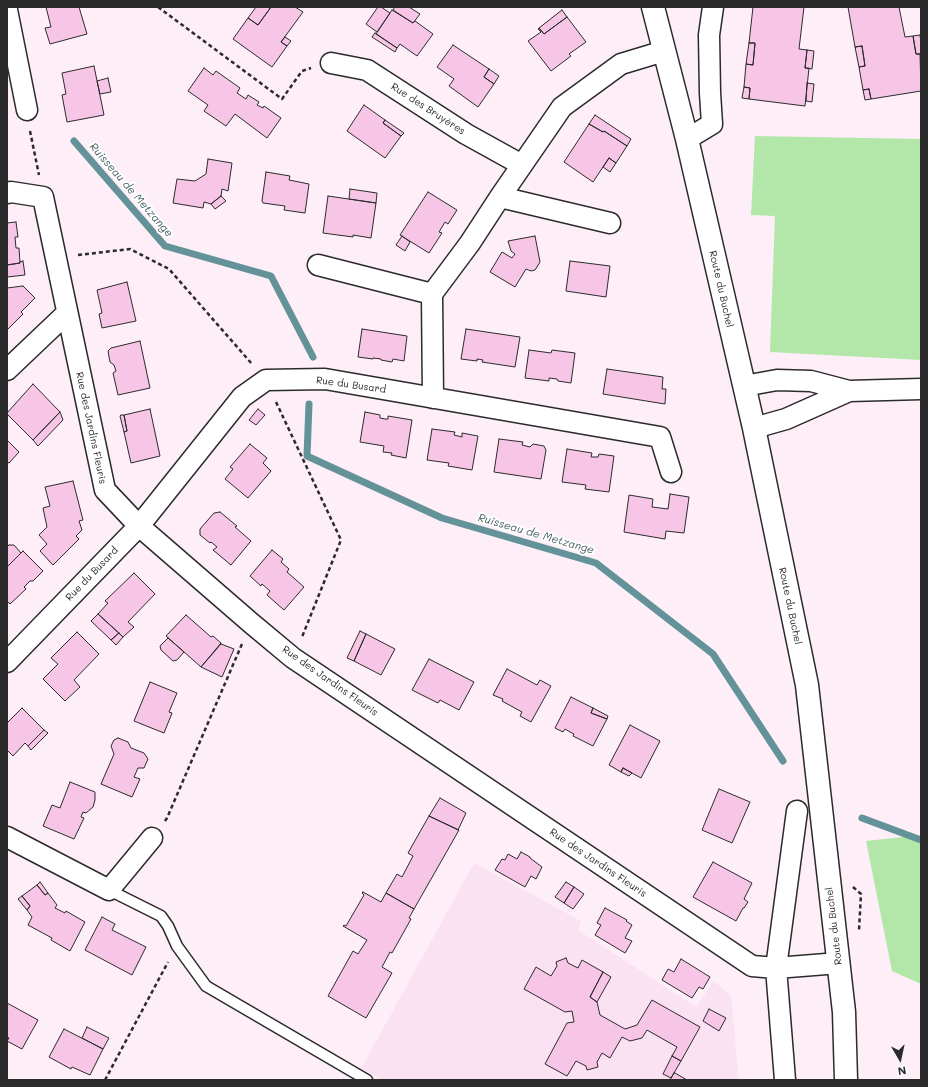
<!DOCTYPE html>
<meta charset="utf-8">
<style>
body{margin:0}
#map{position:relative;width:928px;height:1087px;overflow:hidden;background:#fdeef8;font-family:Mali,sans-serif}
canvas{display:block}
.frame{position:absolute;inset:0;border:8px solid #2b2b2b;pointer-events:none}
.north{position:absolute;left:880px;top:1039px;width:40px;height:40px;-webkit-text-stroke:3px #fff;paint-order:stroke;rotate:171deg;font-size:11px;font-weight:700;line-height:16px;text-align:center;color:#2b2b2b}
.north::after{content:'';display:block;margin:auto;width:14px;height:18px;background:#2b2b2b;clip-path:polygon(50% 0,100% 100%,50% 72%,0 100%)}
</style>
<div id="map">
<canvas width="928" height="1087"></canvas>
<div class="frame"></div>
<div class="north">N</div>
</div>
<script>
const context = document.querySelector('canvas').getContext('2d');
context.lineJoin = 'round';
function paint(path, color) {
  context.fillStyle = color;
  context.fill(path, 'evenodd');
}
function toPath(rows) {
  const path = new Path2D();
  for (const r of rows) {
    path.moveTo(r[0], r[1]);
    for (let i = 2; i < r.length; i += 2) path.lineTo(r[i], r[i + 1]);
  }
  return path;
}
function strokePath(path, color, width, dash) {
  context.strokeStyle = color;
  context.lineWidth = width;
  context.lineCap = dash ? 'butt' : 'round';
  context.setLineDash(dash || []);
  context.stroke(path);
}
function write(font, color, halo, rows, align = 'center') {
  context.font = font + ' Mali,sans-serif';
  context.lineWidth = 4;
  context.setLineDash([]);
  context.textBaseline = 'middle';
  context.strokeStyle = halo;
  context.fillStyle = color;
  for (const [text, x, y, turn = 0] of rows) {
    context.save();
    context.translate(x, y);
    context.rotate((+turn || 0) * Math.PI / 180);
    context.textAlign = isNaN(turn) ? turn : align;
    if (halo) context.strokeText(text, 0, 0);
    context.fillText(text, 0, 0);
    context.restore();
  }
}
paint(toPath([
 [474,863,581,921,578,930,696,1007,714,981,731,996,739,1080,382,1080,361,1069]
]), '#fbe2f3');
paint(toPath([
 [755,136,921,139,921,360,770,352,775,216,751,215],
 [921,835,921,984,892,971,866,841]
]), '#b2e7a9');
strokePath(toPath([
 [74,141,165,246,271,276,313,357],
 [309,404,307,456,442,518,596,563,713,654,783,761],
 [862,818,921,840]
]), '#639398', 7);
const building = toPath([
 [46,7,79,7,87,34,50,44,45,28,51,27,46,7],
 [256,7,271,7,258,25,248,18,256,7],
 [271,7,295,7,303,12,281,42,287,46,272,67,233,39,248,18,258,25,271,7],
 [378,7,381,7,390,13,377,32,366,24,378,7],
 [395,7,409,7,420,14,413,23,393,10,395,7],
 [753,7,804,7,799,49,807,50,805,68,809,68,805,106,749,99,750,88,744,87,746,64,753,65,755,43,749,43,753,7],
 [848,7,899,7,905,37,913,36,916,54,920,54,921,91,871,99,869,89,863,90,859,67,865,66,862,46,855,47,848,7],
 [392,10,413,23,415,21,433,34,417,56,400,44,397,48,376,34,392,10],
 [562,10,567,17,544,34,539,28,562,10],
 [567,17,586,42,569,54,571,56,551,71,528,41,541,32,538,29,539,28,544,34,567,17],
 [375,33,397,48,395,52,372,37,375,33],
 [920,35,921,43,921,54,916,54,913,36,920,35],
 [285,37,291,41,287,46,281,42,285,37],
 [749,43,755,43,753,65,746,64,749,43],
 [453,45,489,69,484,77,494,84,478,107,449,86,454,79,437,67,453,45],
 [862,46,865,66,859,67,855,47,862,46],
 [807,50,814,51,812,69,805,68,807,50],
 [94,66,104,115,67,122,62,95,66,94,62,73,94,66],
 [204,68,213,75,216,71,240,88,237,93,246,99,248,95,259,102,257,105,263,108,264,106,281,118,267,138,235,114,226,126,204,111,208,105,188,91,204,68],
 [489,69,499,76,494,84,484,77,489,69],
 [108,78,111,92,100,94,97,81,108,78],
 [807,83,814,84,812,102,806,101,807,83],
 [744,87,750,88,749,99,742,98,744,87],
 [869,89,871,99,865,100,863,90,869,89],
 [364,105,385,120,383,123,401,136,385,158,347,131,364,105],
 [595,115,631,139,627,146,604,131,603,132,589,124,595,115],
 [385,120,404,133,401,136,383,123,385,120],
 [589,124,603,132,604,131,627,146,616,163,609,158,593,182,564,162,589,124],
 [609,158,616,163,610,172,603,167,609,158],
 [208,159,232,163,228,191,222,189,221,196,211,204,204,202,203,208,173,203,177,179,195,181,206,174,208,159],
 [266,172,290,176,289,180,309,184,305,213,284,210,285,206,263,203,262,201,266,172],
 [350,189,377,193,376,203,349,199,350,189],
 [428,192,457,210,448,224,445,222,439,232,442,233,429,253,400,235,428,192],
 [221,196,226,201,215,209,211,204,221,196],
 [328,196,376,203,371,238,353,235,353,237,323,233,328,196],
 [16,222,18,237,15,237,16,248,19,248,20,263,7,265,7,223,16,222],
 [402,236,410,242,405,251,396,245,402,236],
 [535,236,540,262,535,270,531,271,526,269,515,287,490,272,502,252,512,258,515,254,511,251,508,241,535,236],
 [23,261,25,275,7,277,7,265,20,263,20,262,23,261],
 [570,261,610,266,606,297,566,291,570,261],
 [127,282,136,321,102,328,99,314,102,313,97,290,127,282],
 [23,286,35,298,21,312,23,314,7,330,7,288,23,286],
 [362,329,407,336,404,361,393,359,392,362,381,360,381,359,373,358,373,359,358,357,362,329],
 [466,329,520,337,515,367,482,362,483,360,477,359,477,361,461,359,466,329],
 [140,341,150,388,118,395,113,373,116,371,114,365,110,362,108,351,111,348,140,341],
 [529,350,551,353,552,350,575,353,571,383,558,381,557,379,549,378,549,381,525,378,529,350],
 [607,369,663,377,662,389,666,389,665,404,603,394,607,369],
 [33,384,60,412,33,440,7,414,7,413,33,384],
 [150,409,160,456,131,463,124,432,127,431,124,415,150,409],
 [258,409,265,415,256,425,249,420,258,409],
 [60,412,63,420,38,446,33,440,60,412],
 [365,412,380,415,380,418,385,419,388,419,388,416,412,420,406,458,391,455,392,453,383,452,384,446,360,442,365,412],
 [121,415,124,415,127,431,124,432,120,416,121,415],
 [432,429,455,432,454,435,462,437,462,433,478,436,472,470,448,466,449,463,427,460,432,429],
 [499,439,523,442,522,445,530,447,533,444,544,446,546,450,541,479,494,472,499,439],
 [7,440,19,452,9,463,7,462,7,440],
 [250,444,267,458,263,463,271,471,248,498,225,479,233,469,230,467,250,444],
 [567,449,592,453,591,457,598,457,599,454,614,456,609,492,585,489,586,485,562,482,567,449],
 [73,481,83,520,79,521,82,530,76,536,79,539,53,565,40,551,47,544,39,535,47,527,43,508,50,506,45,487,73,481],
 [670,494,689,497,684,533,666,531,665,539,624,532,629,495,653,499,652,507,668,509,670,494],
 [220,512,237,526,235,527,251,541,231,565,213,550,217,547,211,542,210,543,200,535,200,529,214,513,220,512],
 [9,545,14,545,21,553,7,567,7,547,9,545],
 [272,550,283,559,281,562,289,569,287,572,304,587,284,610,267,595,270,591,262,584,261,586,250,576,272,550],
 [23,551,43,571,33,581,30,581,24,587,26,589,10,604,7,601,7,567,23,551],
 [134,573,155,594,128,622,134,627,123,637,98,614,108,603,105,601,134,573],
 [98,614,119,633,111,640,91,621,98,614],
 [186,615,211,637,213,636,221,643,201,667,166,636,186,615],
 [360,631,366,634,354,661,347,658,360,631],
 [77,632,99,654,74,680,80,687,65,701,43,679,58,664,51,658,77,632],
 [119,633,123,637,116,645,111,640,119,633],
 [366,634,395,649,381,675,354,661,366,634],
 [168,638,184,652,177,660,173,661,161,650,160,646,168,638],
 [221,644,234,649,222,677,201,667,221,644],
 [429,659,474,682,459,710,440,700,438,703,412,690,429,659],
 [507,669,537,685,540,680,551,686,531,722,520,716,522,712,502,701,503,699,493,695,507,669],
 [150,682,177,693,169,712,172,713,164,733,134,721,150,682],
 [571,697,593,708,591,713,607,719,593,746,573,736,574,734,570,732,565,729,563,732,555,728,571,697],
 [22,708,44,730,28,746,25,743,13,756,7,750,7,723,22,708],
 [593,708,608,716,607,719,591,713,593,708],
 [630,725,660,741,641,778,623,768,621,772,609,765,630,725],
 [44,730,48,733,31,750,28,746,44,730],
 [118,738,128,742,131,748,144,753,148,759,144,768,138,768,134,777,140,779,132,797,101,784,114,754,111,746,114,740,118,738],
 [623,768,632,773,629,776,621,772,623,768],
 [70,782,95,792,95,800,93,807,86,813,83,812,81,817,84,818,74,839,43,826,52,805,60,808,70,782],
 [719,789,750,802,732,843,702,830,719,789],
 [440,798,466,813,458,830,429,816,440,798],
 [429,816,459,830,414,909,386,893,397,874,402,877,413,856,408,853,429,816],
 [521,852,530,857,530,858,542,867,536,879,531,876,525,887,495,870,502,859,505,860,508,854,517,859,521,852],
 [713,862,752,883,744,899,748,902,744,908,743,908,736,921,693,897,713,862],
 [40,882,48,893,45,895,37,885,40,882],
 [566,882,574,887,564,903,555,897,566,882],
 [37,885,45,895,48,893,57,905,55,908,65,913,66,911,85,922,70,951,51,940,52,938,28,925,32,917,27,910,30,906,22,896,37,885],
 [574,887,584,894,573,909,564,903,574,887],
 [363,892,381,902,386,893,414,909,409,918,411,919,392,953,390,952,382,967,392,973,366,1018,328,996,353,951,358,954,367,940,343,926,344,925,346,926,364,895,362,893,363,892],
 [22,896,30,906,27,910,18,899,22,896],
 [605,908,627,920,626,921,632,925,625,938,632,941,625,953,595,935,601,925,597,923,605,908],
 [102,917,115,924,112,930,146,947,132,975,85,950,102,917],
 [566,958,568,963,578,968,582,960,603,972,590,997,597,1002,600,1015,625,1029,637,1025,652,1000,700,1027,681,1061,672,1056,677,1047,647,1030,642,1038,630,1041,622,1037,610,1058,602,1053,597,1062,598,1067,587,1070,586,1066,576,1061,567,1076,545,1064,567,1023,574,1022,572,1011,565,1012,524,989,536,967,551,976,557,966,556,962,566,958],
 [681,959,710,977,703,989,699,987,692,998,662,980,668,969,674,972,681,959],
 [603,972,611,977,597,1002,590,997,603,972],
 [7,1003,38,1020,22,1049,7,1041,9,1038,7,1037,7,1003],
 [709,1009,726,1018,719,1031,703,1021,709,1009],
 [87,1027,109,1038,103,1049,82,1038,87,1027],
 [64,1029,103,1049,90,1075,72,1067,71,1069,49,1057,64,1029],
 [672,1056,681,1061,671,1078,663,1074,672,1056],
 [674,1073,675,1073,687,1080,670,1080,674,1073]
]);
paint(building, '#f7c6e7');
strokePath(building, '#2b2b2b', 1);
const service = toPath([
 [109,890,161,916,168,926,177,946,206,986,367,1080]
]);
const minor = toPath([
 [7,10,27,110],
 [331,63,367,70,466,134,522,165],
 [687,139,712,124,710,93,709,35,713,7],
 [7,193,11,192,43,197,105,490,139,526,251,623,293,658,752,966,776,968,839,963],
 [500,197,610,223],
 [318,265,432,294],
 [7,370,67,313],
 [744,386,777,380,811,381,849,391,921,389],
 [433,398,432,294,470,243,500,197,562,107,621,64,664,51],
 [754,428,786,419,849,391],
 [7,662,139,526,242,397,266,380,325,379,660,437,671,472],
 [7,837,109,890,152,838],
 [785,1080,776,968,797,811]
]);
const secondary = toPath([
 [653,7,687,139,754,428,807,685,844,1012,846,1080]
]);
strokePath(service, '#2b2b2b', 13);
strokePath(minor, '#2b2b2b', 23);
strokePath(secondary, '#2b2b2b', 25);
strokePath(toPath([
 [158,7,282,99,302,71,311,68],
 [30,131,39,175],
 [78,255,130,249,169,269,252,364],
 [276,402,341,540,302,637],
 [165,821,167,818,242,644],
 [853,887,861,894,859,930],
 [105,1080,168,962]
]), '#2b2b2b', 2.5, [4, 3]);
strokePath(service, '#fff', 10);
strokePath(minor, '#fff', 20);
strokePath(secondary, '#fff', 22);
write('10px', '#2b2b2b', '#fff', [
 ["Rue des Bruyères",428,109,33],
 ["Route du Buchel",721,289,77],
 ["Rue du Busard",351,385,8],
 ["Rue des Jardins Fleuris",91,428,78],
 ["Rue du Busard",92,574,-46],
 ["Route du Buchel",790,606,78],
 ["Rue des Jardins Fleuris",330,681,35],
 ["Rue des Jardins Fleuris",598,863,34],
 ["Route du Buchel",834,926,-97]
]);
write('italic 11px', '#475f62', '#fff', [
 ["Ruisseau de Metzange",131,190,49],
 ["Ruisseau de Metzange",536,534,16]
]);
</script>
